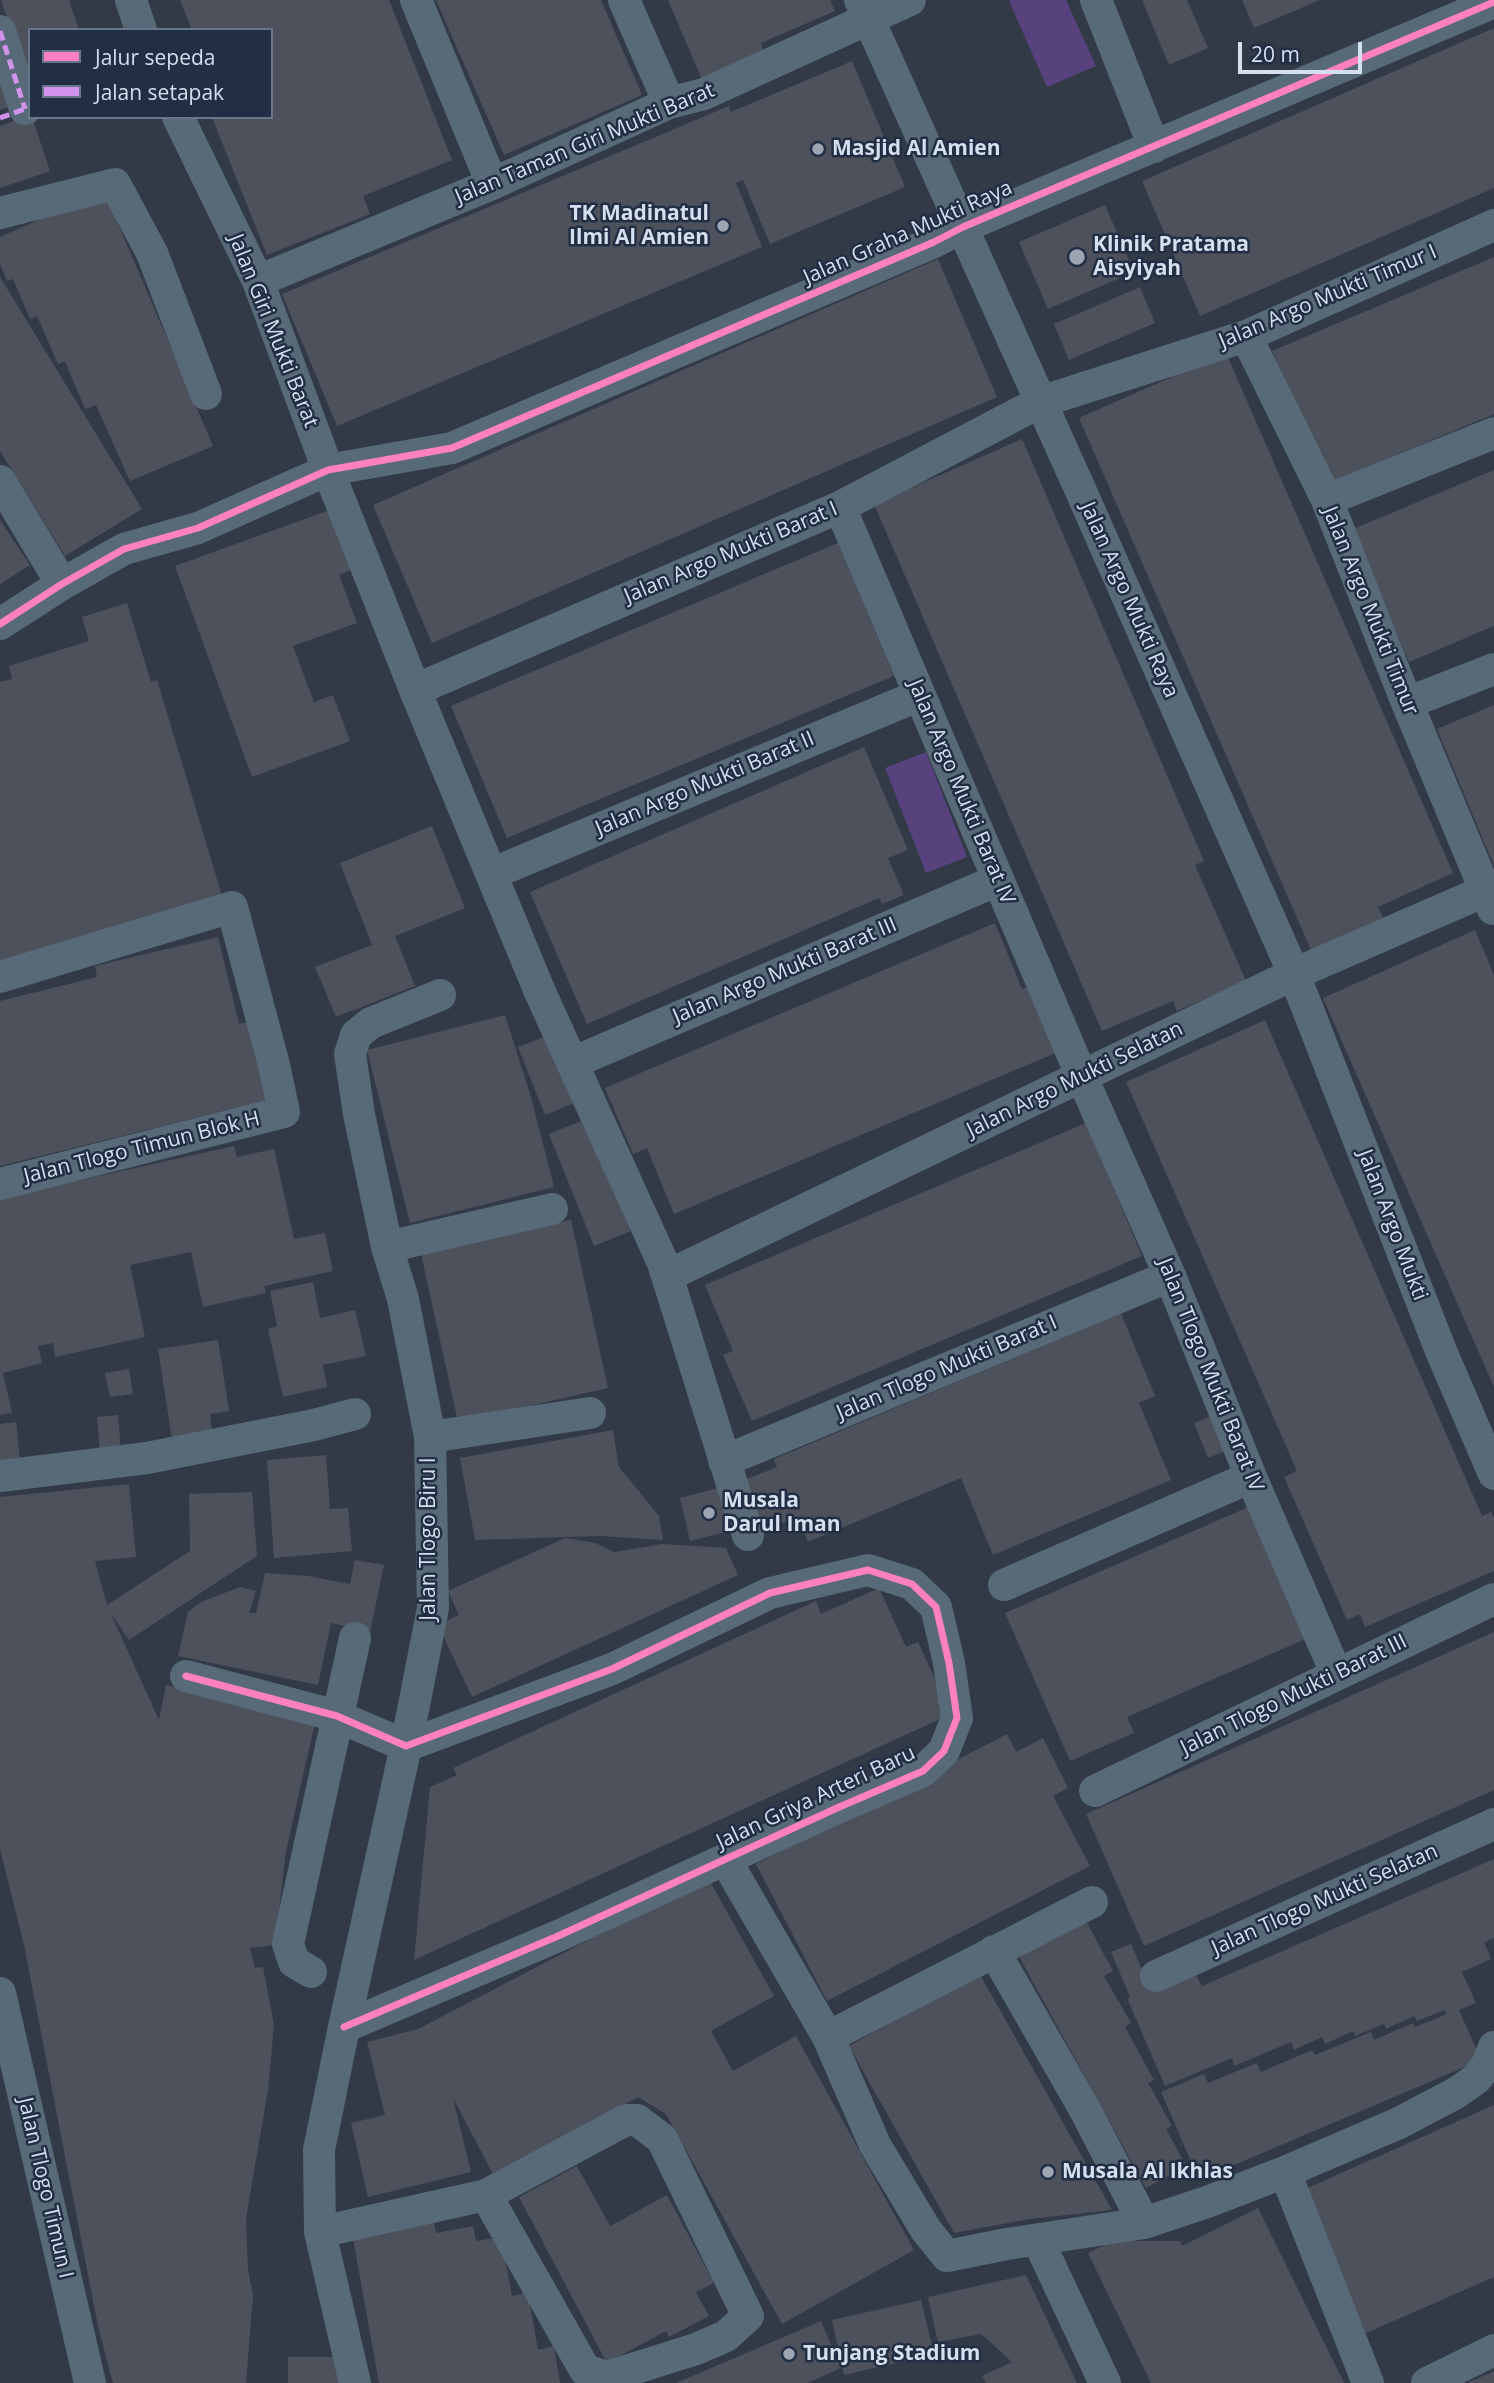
<!DOCTYPE html>
<style>
body{margin:0}
#map{position:relative;width:1494px;height:2383px;overflow:hidden;background:#333a47;font-family:"Open Sans",sans-serif}
canvas{display:block}
.legend{position:absolute;left:28px;top:28px;width:245px;height:91px;box-sizing:border-box;background:#212e44;border:2px solid #697588;margin:0;padding:9px 12px;list-style:none;font-size:21px;color:#d6dfed}
.legend li{display:flex;align-items:center;gap:14px;height:35px}
.legend b{width:35px;border:2px solid #697588}
.scale{position:absolute;left:1238px;top:42px;width:124px;height:32px;box-sizing:border-box;border:4px solid #d6dfed;border-top:0;padding-left:9px;font-size:21px;line-height:24px;white-space:nowrap;color:#d6dfed;-webkit-text-stroke:5px #212e44;paint-order:stroke}
</style>
<div id="map">
<canvas width="1494" height="2383"></canvas>
<ul class="legend">
<li><b style="height:9px;background:#ff80c0"></b>Jalur sepeda</li>
<li><b style="height:9px;background:#d193ec"></b>Jalan setapak</li>
</ul>
<div class="scale">20 m</div>
</div>
<script>
const context = document.querySelector('canvas').getContext('2d');
context.lineJoin = 'round';
function paint(path, color) {
  context.fillStyle = color;
  context.fill(path, 'evenodd');
}
function toPath(rows) {
  const path = new Path2D();
  for (const r of rows) {
    path.moveTo(r[0], r[1]);
    for (let i = 2; i < r.length; i += 2) path.lineTo(r[i], r[i + 1]);
  }
  return path;
}
function strokePath(path, color, width, dash) {
  context.strokeStyle = color;
  context.lineWidth = width;
  context.lineCap = dash ? 'butt' : 'round';
  context.setLineDash(dash || []);
  context.stroke(path);
}
function write(font, color, halo, rows, align = 'center') {
  context.font = font + ' "Open Sans",sans-serif';
  context.lineWidth = 5;
  context.setLineDash([]);
  context.textBaseline = 'middle';
  context.strokeStyle = halo;
  context.fillStyle = color;
  for (const [text, x, y, turn = 0] of rows) {
    context.save();
    context.translate(x, y);
    context.rotate((+turn || 0) * Math.PI / 180);
    context.textAlign = isNaN(turn) ? turn : align;
    if (halo) context.strokeText(text, 0, 0);
    context.fillText(text, 0, 0);
    context.restore();
  }
}
paint(toPath([
 [1012,0,1066,0,1096,66,1047,87,1009,1],
 [926,752,967,857,926,873,885,768]
]), '#57427d');
paint(toPath([
 [1,0,69,0,79,30,30,30,30,85],
 [180,0,389,0,452,160,363,196,370,214,267,255,212,117,271,117,271,30,192,30],
 [436,0,601,0,642,95,504,155],
 [668,0,830,0,835,11,761,43,765,55,703,82],
 [1142,0,1187,0,1208,48,1169,65],
 [1242,0,1320,0,1254,28],
 [1494,28,1494,188,1200,316,1142,181],
 [852,61,905,187,770,244,743,180,736,183,762,247,337,426,282,294,729,106,731,112],
 [0,63,15,105,0,110],
 [30,115,32,117,50,171,0,188,0,126],
 [104,191,213,446,130,481,96,405,85,409,65,361,58,364,37,316,30,319,13,279,7,281,0,264,0,237],
 [1105,205,1134,272,1048,309,1019,242],
 [1494,257,1494,414,1327,484,1272,351],
 [938,259,997,397,432,643,373,505],
 [0,277,142,509,65,556,0,451],
 [1140,287,1155,323,1069,360,1054,324],
 [1226,353,1453,873,1378,907,1383,918,1311,950,1079,418],
 [1022,439,1204,861,1195,865,1246,981,1177,1011,1173,1001,1102,1031,874,504],
 [1494,470,1494,626,1409,662,1353,529],
 [335,508,356,568,339,575,357,623,293,646,314,702,333,695,350,741,252,777,175,566],
 [0,520,30,565,0,584],
 [838,543,894,676,507,838,451,706],
 [127,603,151,682,157,680,223,899,0,966,0,682,12,679,9,666,89,641,82,617],
 [1494,705,1494,866,1437,729],
 [864,747,908,850,888,858,904,895,882,904,879,898,587,1024,530,892],
 [432,826,465,908,395,936,415,986,336,1017,315,967,372,945,340,863],
 [995,923,1022,989,1031,986,1058,1052,674,1214,647,1148,633,1154,605,1088],
 [1475,930,1494,975,1494,1387,1323,998],
 [218,937,239,1024,248,1022,267,1100,0,1166,0,1001,97,977,95,966],
 [505,1015,531,1097,554,1187,410,1223,367,1050],
 [1265,1020,1482,1516,1491,1512,1494,1518,1494,1571,1365,1627,1360,1614,1347,1620,1284,1477,1297,1471,1126,1082],
 [552,1034,579,1101,545,1115,518,1047],
 [586,1119,631,1231,594,1246,549,1134],
 [1086,1123,1142,1256,752,1421,723,1355,733,1351,705,1285],
 [234,1146,237,1157,274,1149,294,1239,325,1233,333,1271,264,1286,266,1293,203,1307,191,1252,130,1265,145,1337,55,1357,53,1343,38,1346,42,1363,3,1373,12,1413,0,1415,0,1198],
 [571,1220,608,1388,458,1422,421,1254],
 [313,1282,320,1318,355,1310,366,1356,323,1365,327,1387,283,1397,268,1329,277,1326,270,1291],
 [1121,1313,1155,1396,1139,1403,1171,1480,993,1555,961,1478,808,1542,798,1517,763,1531,742,1481,777,1467,774,1459],
 [218,1340,229,1411,210,1414,212,1432,172,1439,158,1349],
 [129,1369,133,1394,110,1397,105,1373],
 [1219,1413,1232,1448,1208,1458,1194,1423],
 [118,1415,121,1452,100,1454,97,1417],
 [16,1422,21,1470,0,1473,0,1424],
 [613,1430,619,1467,659,1516,663,1540,600,1536,475,1540,460,1458],
 [326,1455,330,1509,348,1508,352,1551,274,1558,267,1460],
 [129,1484,136,1557,95,1561,107,1605,190,1551,189,1494,252,1492,257,1556,129,1640,110,1612,159,1720,166,1685,316,1718,286,1851,275,1945,250,1948,255,1968,263,1967,274,2025,268,2090,246,2218,248,2270,253,2295,246,2383,113,2383,98,2326,24,1945,0,1849,0,1497],
 [726,1486,738,1529,690,1541,680,1498],
 [1253,1505,1310,1637,1127,1717,1134,1733,1070,1761,1005,1613],
 [565,1538,595,1543,614,1552,662,1544,726,1548,738,1575,472,1697,438,1625,459,1615,448,1591],
 [355,1560,384,1565,370,1632,331,1623,318,1685,178,1656,188,1612,201,1602,240,1587,256,1591,249,1613,256,1613,265,1573,308,1576,350,1584],
 [879,1588,906,1647,918,1642,951,1714,414,1960,430,1787,457,1775,453,1768,816,1601,821,1614],
 [1494,1632,1494,1790,1144,1946,1086,1814],
 [1007,1734,1016,1752,1043,1738,1068,1788,1053,1796,1090,1866,827,2001,756,1864],
 [1494,1859,1494,1938,1484,1942,1491,1959,1462,1972,1476,2003,1459,2010,1481,2060,1199,2180,1161,2092,1204,2074,1208,2083,1257,2063,1261,2072,1312,2050,1315,2055,1371,2032,1374,2040,1413,2023,1415,2027,1447,2014,1445,2010,1417,2021,1414,2016,1386,2029,1384,2024,1355,2036,1353,2031,1325,2044,1322,2037,1294,2050,1291,2042,1234,2066,1232,2058,1165,2086,1127,1998,1130,1997,1111,1952,1131,1944,1150,1988,1193,1970,1202,1986],
 [707,1876,774,1996,711,2031,733,2071,796,2036,914,2250,782,2324,666,2114,638,2097,493,2174,453,2098,471,2172,368,2197,351,2123,385,2115,367,2042,418,2029,646,1910],
 [1082,1914,1113,1971,1104,1976,1131,2023,1125,2027,1154,2080,1148,2083,1172,2126,1166,2129,1186,2166,1146,2188,1016,1951],
 [979,1973,1014,2035,1112,2210,1030,2219,954,2233,849,2046],
 [1494,2105,1494,2277,1366,2333,1303,2190],
 [577,2166,610,2226,667,2195,714,2283,696,2292,709,2316,669,2337,666,2331,607,2363,519,2197],
 [1258,2208,1344,2383,1151,2383,1088,2253,1113,2241,1180,2241,1182,2246],
 [433,2218,436,2233,473,2226,476,2241,501,2237,512,2296,528,2293,538,2350,554,2346,560,2383,379,2383,352,2233],
 [1026,2275,1057,2341,1077,2383,986,2383,982,2376,1012,2362,981,2334,938,2342,928,2297],
 [921,2300,934,2354,844,2375,832,2320],
 [821,2321,841,2368,807,2383,676,2383],
 [288,2357,342,2357,347,2383,288,2383],
 [1494,2371,1494,2383,1467,2383]
]), '#4d515c');
strokePath(toPath([
 [131,0,141,30],
 [416,0,492,184],
 [624,0,669,103],
 [860,0,1080,489,1294,974,1441,1351,1494,1474],
 [1096,0,1154,147],
 [0,31,25,109],
 [178,117,258,281,328,470,415,690,540,992,663,1263,748,1535],
 [0,213,115,184,152,253,206,394],
 [258,281,492,184,669,103,704,94,910,0],
 [1246,336,1327,500,1407,703,1493,909],
 [0,481,62,584],
 [1327,500,1494,433],
 [840,507,1082,1077,1170,1276,1251,1477,1336,1673],
 [0,624,62,584,124,549,198,528,328,470,452,448,934,242,963,227,1494,2],
 [415,690,840,507,1040,402,1246,336,1494,225],
 [1407,703,1494,669],
 [491,874,920,695],
 [0,977,232,907,274,1065,284,1112,0,1184],
 [572,1063,998,880],
 [387,1247,552,1209],
 [667,1276,1294,974,1494,887],
 [430,1437,590,1413],
 [724,1461,1170,1276],
 [0,1476,147,1458,314,1425,355,1414],
 [1004,1585,1251,1477],
 [186,1676,337,1716,406,1746,612,1669,770,1593,868,1570,912,1584,936,1607,949,1663,957,1718,944,1751,923,1771,837,1808,558,1936,344,2027],
 [1095,1791,1494,1599],
 [725,1859,828,2037,875,2145,926,2230,947,2256,1007,2244,1144,2223,1207,2202,1285,2172,1399,2123,1456,2093,1476,2079,1487,2065,1494,2047],
 [994,1951,1084,2108,1144,2223],
 [311,1972,294,1962,288,1944,355,1638],
 [1156,1976,1494,1824],
 [0,1993,90,2383],
 [828,2037,1092,1902],
 [1285,2172,1368,2383],
 [320,2232,486,2195,626,2120,637,2120,662,2139,748,2316,726,2336,696,2349,607,2377,585,2370,486,2195],
 [1038,2240,1105,2383],
 [355,2383,320,2232,319,2150,344,2027,406,1746,433,1608,430,1437,403,1299,387,1247,359,1114,350,1054,356,1035,371,1023,440,995],
 [1427,2383,1494,2350]
]), '#586a77', 32);
strokePath(toPath([
 [0,31,25,109],
 [0,118,30,107]
]), '#d193ec', 5, [10, 5]);
strokePath(toPath([
 [0,624,62,584,124,549,198,528,328,470,452,448,934,242,963,227,1494,2],
 [186,1676,337,1716,406,1746,612,1669,770,1593,868,1570,912,1584,936,1607,949,1663,957,1718,944,1751,923,1771,837,1808,558,1936,344,2027]
]), '#ff80c0', 7);
for (const [x, y, r, color] of [
 [818,149,7,"#9da5b3"],
 [723,226,7,"#9da5b3"],
 [1077,257,9,"#9da5b3"],
 [709,1513,7,"#9da5b3"],
 [1048,2172,7,"#9da5b3"],
 [789,2354,7,"#9da5b3"]
]) {
  const dot = new Path2D();
  dot.arc(x, y, r, 0, 2 * Math.PI);
  context.fillStyle = color;
  context.fill(dot);
  strokePath(dot, '#212e44', 2.5);
}
write('21px', '#d6dfed', '#212e44', [
 ["Jalan Taman Giri Mukti Barat",585,144,-23],
 ["Jalan Graha Mukti Raya",908,233,-24],
 ["Jalan Argo Mukti Timur I",1328,297,-23],
 ["Jalan Giri Mukti Barat",273,331,68],
 ["Jalan Argo Mukti Barat I",731,553,-23],
 ["Jalan Argo Mukti Raya",1129,600,66],
 ["Jalan Argo Mukti Timur",1370,611,68],
 ["Jalan Argo Mukti Barat II",705,784,-23],
 ["Jalan Argo Mukti Barat IV",961,792,67],
 ["Jalan Argo Mukti Barat III",785,971,-23],
 ["Jalan Argo Mukti Selatan",1075,1080,-26],
 ["Jalan Tlogo Timun Blok H",142,1148,-14],
 ["Jalan Argo Mukti",1392,1225,69],
 ["Jalan Tlogo Mukti Barat I",947,1368,-23],
 ["Jalan Tlogo Mukti Barat IV",1210,1375,68],
 ["Jalan Tlogo Biru I",429,1539,-90],
 ["Jalan Tlogo Mukti Barat III",1294,1695,-26],
 ["Jalan Griya Arteri Baru",816,1798,-25],
 ["Jalan Tlogo Mukti Selatan",1325,1900,-24],
 ["Jalan Tlogo Timun I",45,2188,77]
]);
write('bold 21px', '#d6dfed', '#212e44', [
 ["Masjid Al Amien",832,149],
 ["TK Madinatul",709,214,"right"],
 ["Ilmi Al Amien",709,238,"right"],
 ["Klinik Pratama",1093,245],
 ["Aisyiyah",1093,269],
 ["Musala",723,1501],
 ["Darul Iman",723,1525],
 ["Musala Al Ikhlas",1062,2172],
 ["Tunjang Stadium",803,2354]
], 'left');
</script>
